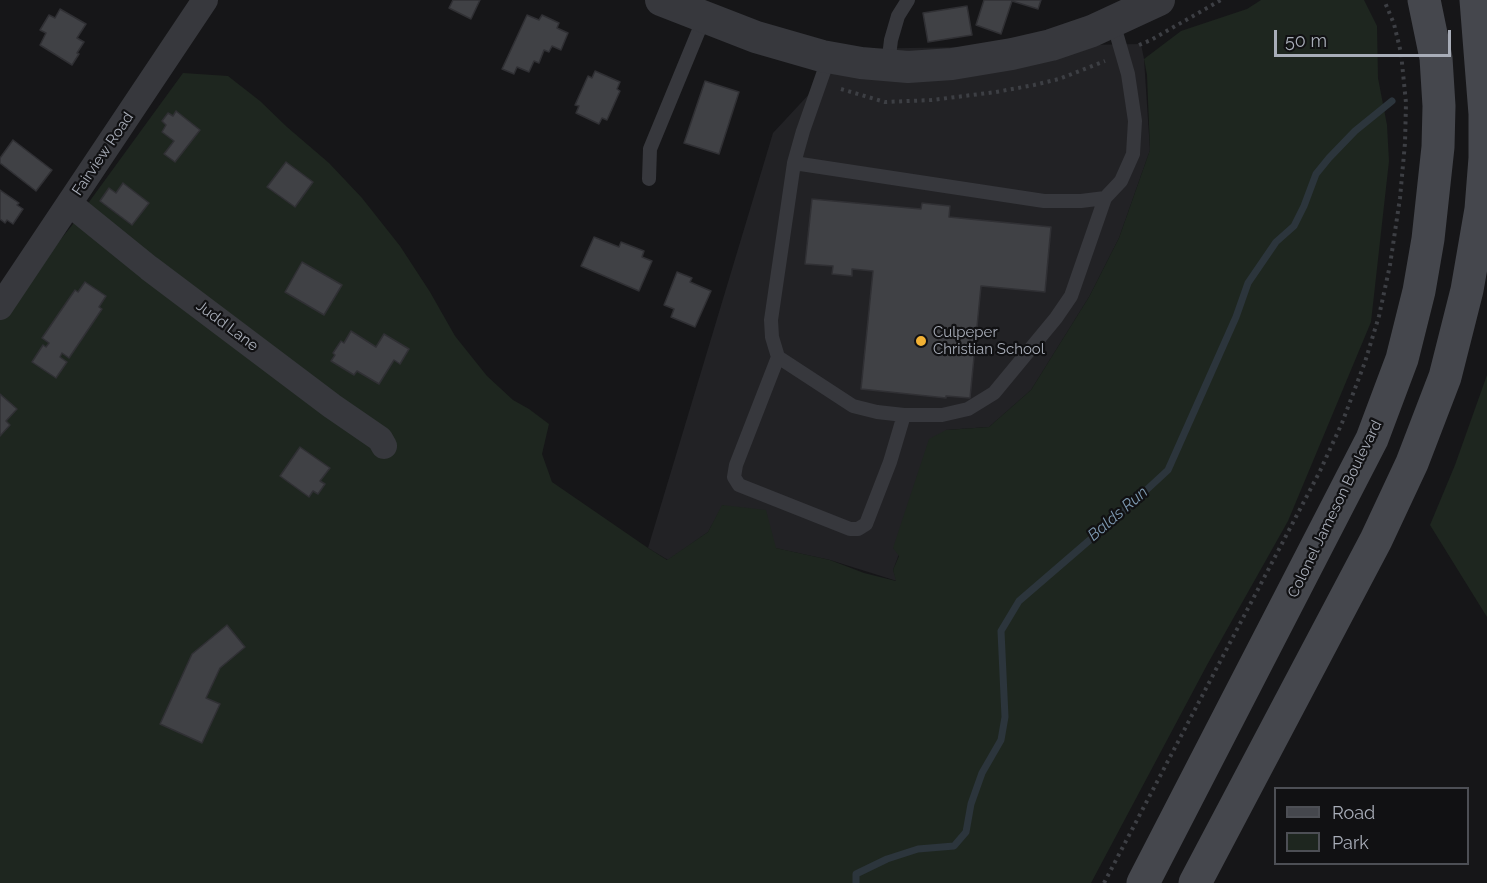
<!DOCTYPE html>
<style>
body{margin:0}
#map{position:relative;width:1487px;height:883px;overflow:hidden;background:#161618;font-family:Raleway,sans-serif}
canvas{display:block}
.legend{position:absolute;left:1274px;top:787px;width:195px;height:78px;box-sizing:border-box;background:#111113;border:2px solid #4d4f55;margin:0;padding:8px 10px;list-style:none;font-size:18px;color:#a8adb8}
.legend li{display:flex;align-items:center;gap:12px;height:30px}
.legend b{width:30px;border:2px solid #4d4f55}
.scale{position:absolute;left:1274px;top:30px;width:177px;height:27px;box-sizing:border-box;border:3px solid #a8adb8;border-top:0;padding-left:8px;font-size:18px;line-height:21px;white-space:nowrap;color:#a8adb8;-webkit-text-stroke:4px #111113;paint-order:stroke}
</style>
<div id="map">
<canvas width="1487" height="883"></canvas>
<ul class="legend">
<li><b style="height:8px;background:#45474d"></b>Road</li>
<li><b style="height:16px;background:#1e261f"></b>Park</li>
</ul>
<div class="scale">50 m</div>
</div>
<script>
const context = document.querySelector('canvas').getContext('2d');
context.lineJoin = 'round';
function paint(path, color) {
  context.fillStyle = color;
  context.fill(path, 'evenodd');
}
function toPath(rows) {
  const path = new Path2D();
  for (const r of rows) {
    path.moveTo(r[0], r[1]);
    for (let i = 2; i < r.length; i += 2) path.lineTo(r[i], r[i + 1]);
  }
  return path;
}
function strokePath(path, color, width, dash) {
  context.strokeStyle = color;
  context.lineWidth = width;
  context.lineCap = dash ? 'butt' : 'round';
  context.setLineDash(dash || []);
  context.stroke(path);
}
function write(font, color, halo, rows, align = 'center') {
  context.font = font + ' Raleway,sans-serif';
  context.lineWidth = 4.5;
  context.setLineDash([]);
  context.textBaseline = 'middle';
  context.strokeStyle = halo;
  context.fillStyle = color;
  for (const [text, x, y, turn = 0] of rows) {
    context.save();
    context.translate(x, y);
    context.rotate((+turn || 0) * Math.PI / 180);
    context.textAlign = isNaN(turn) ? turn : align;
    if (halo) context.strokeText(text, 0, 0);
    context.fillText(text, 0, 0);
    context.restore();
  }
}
paint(toPath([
 [1141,44,1144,59,1150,150,1119,238,1089,297,1031,390,989,427,946,430,893,570,897,581,830,560,775,548,723,505,708,532,668,560,648,548,773,133,851,49]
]), '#222225');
paint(toPath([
 [1261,0,1364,0,1377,26,1378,78,1387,125,1389,161,1371,322,1288,521,1207,665,1091,883,0,883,0,315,73,224,183,73,228,76,260,101,287,127,329,163,362,198,400,246,430,292,455,336,487,376,513,400,529,409,549,424,542,454,552,482,648,548,667,560,708,532,722,505,766,510,776,548,830,560,864,573,896,581,893,570,899,556,893,548,929,439,946,430,989,427,1031,390,1089,297,1119,238,1150,150,1147,75,1144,59,1181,31,1247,9],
 [1487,375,1487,617,1430,525,1455,465]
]), '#1e261f');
strokePath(toPath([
 [856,883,856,874,887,859,918,849,954,846,966,832,971,804,982,773,1001,740,1005,717,1001,631,1019,601,1128,507,1168,470,1236,317,1248,283,1276,242,1294,226,1304,206,1316,174,1329,158,1355,131,1392,101]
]), '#2c353c', 7);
const building = toPath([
 [453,0,480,0,471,19,449,8,453,0],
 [984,0,1041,0,1038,9,1012,1,1001,34,976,25,984,0],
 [967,6,972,35,928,42,923,13,967,6],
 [60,9,86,24,77,38,84,42,77,53,79,54,72,65,40,45,46,33,40,30,49,15,55,18,60,9],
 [527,15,539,20,542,15,559,23,557,28,568,33,561,50,552,46,549,52,544,50,539,63,534,61,529,72,517,67,514,74,502,69,527,15],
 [595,71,620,82,617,89,620,91,607,120,602,118,599,124,576,113,579,106,575,105,588,76,592,78,595,71],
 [705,81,739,92,719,154,684,143,705,81],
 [176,111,200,130,175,162,164,154,174,141,162,132,166,125,162,121,168,113,173,116,176,111],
 [13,140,52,170,36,191,0,163,0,158,13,140],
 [286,162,313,182,295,207,267,187,286,162],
 [123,183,149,203,132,225,100,201,109,188,116,193,123,183],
 [0,190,19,203,17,205,23,209,13,224,7,220,5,223,0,219,0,190],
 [812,199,921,209,922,203,950,206,949,217,1051,227,1045,292,981,286,970,398,946,396,946,398,861,389,873,271,852,269,852,276,832,274,833,266,805,264,812,199],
 [594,237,619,247,621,242,644,251,642,257,652,261,639,291,581,266,594,237],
 [302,262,342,285,324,315,285,292,302,262],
 [677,272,692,278,690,282,711,291,695,327,671,317,674,309,664,305,677,272],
 [85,282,106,296,99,307,102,309,69,358,62,353,60,357,67,362,56,378,32,362,43,345,46,347,49,343,42,338,75,290,78,292,85,282],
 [351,331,376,347,384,334,409,349,400,364,394,360,379,384,357,371,354,375,331,361,335,355,333,353,341,341,344,343,351,331],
 [0,394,17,409,6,421,10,425,0,436,0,394],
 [300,447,330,468,320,481,325,484,318,494,313,491,309,497,280,476,300,447],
 [227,625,245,647,220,668,206,698,220,704,202,743,160,724,192,654,227,625]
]);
paint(building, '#404145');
strokePath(building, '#303034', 1.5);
strokePath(toPath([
 [1139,45,1151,40,1221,0],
 [841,89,885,102,932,100,996,92,1034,85,1059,79,1105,61],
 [1104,883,1320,471,1342,423,1365,362,1379,316,1390,265,1400,198,1405,143,1406,103,1401,53,1394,24,1384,0]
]), '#3d3f44', 4, [3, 4.5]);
strokePath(toPath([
 [888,65,891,40,898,16,908,0],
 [794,163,803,131,829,57],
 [649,179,650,149,704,18],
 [1105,198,1081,201,1044,201,794,163,771,320,772,337,778,357,853,406,877,412,904,415,942,415,968,409,994,393,1056,318,1071,296,1105,198,1121,181,1133,154,1135,121,1128,74,1113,22],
 [778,357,736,465,734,477,739,485,850,529,858,529,866,524,890,462,904,415]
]), '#37383d', 14);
strokePath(toPath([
 [70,204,149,268,332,406,380,439,384,446],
 [0,307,205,0]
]), '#37383d', 26);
strokePath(toPath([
 [661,0,756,37,822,56,861,63,908,67,952,64,1012,54,1051,45,1092,31,1159,0]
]), '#37383d', 32);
strokePath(toPath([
 [1143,883,1372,439,1402,359,1419,291,1428,239,1438,147,1439,106,1436,58,1424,0],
 [1195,883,1376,540,1412,463,1445,377,1467,290,1481,209,1485,158,1485,114,1476,0]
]), '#45474d', 33);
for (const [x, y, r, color] of [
 [921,341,6,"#f2b134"]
]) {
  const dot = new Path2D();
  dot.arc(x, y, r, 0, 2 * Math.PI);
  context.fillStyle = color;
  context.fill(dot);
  strokePath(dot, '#111113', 2);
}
write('15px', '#a8adb8', '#111113', [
 ["Fairview Road",103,154,-56],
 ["Judd Lane",227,326,37],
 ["Colonel Jameson Boulevard",1335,509,-64]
]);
write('15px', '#a8adb8', '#111113', [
 ["Culpeper",933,332],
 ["Christian School",933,349]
], 'left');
write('italic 16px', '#7f9bb3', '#111113', [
 ["Balds Run",1118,514,-41]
]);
</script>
